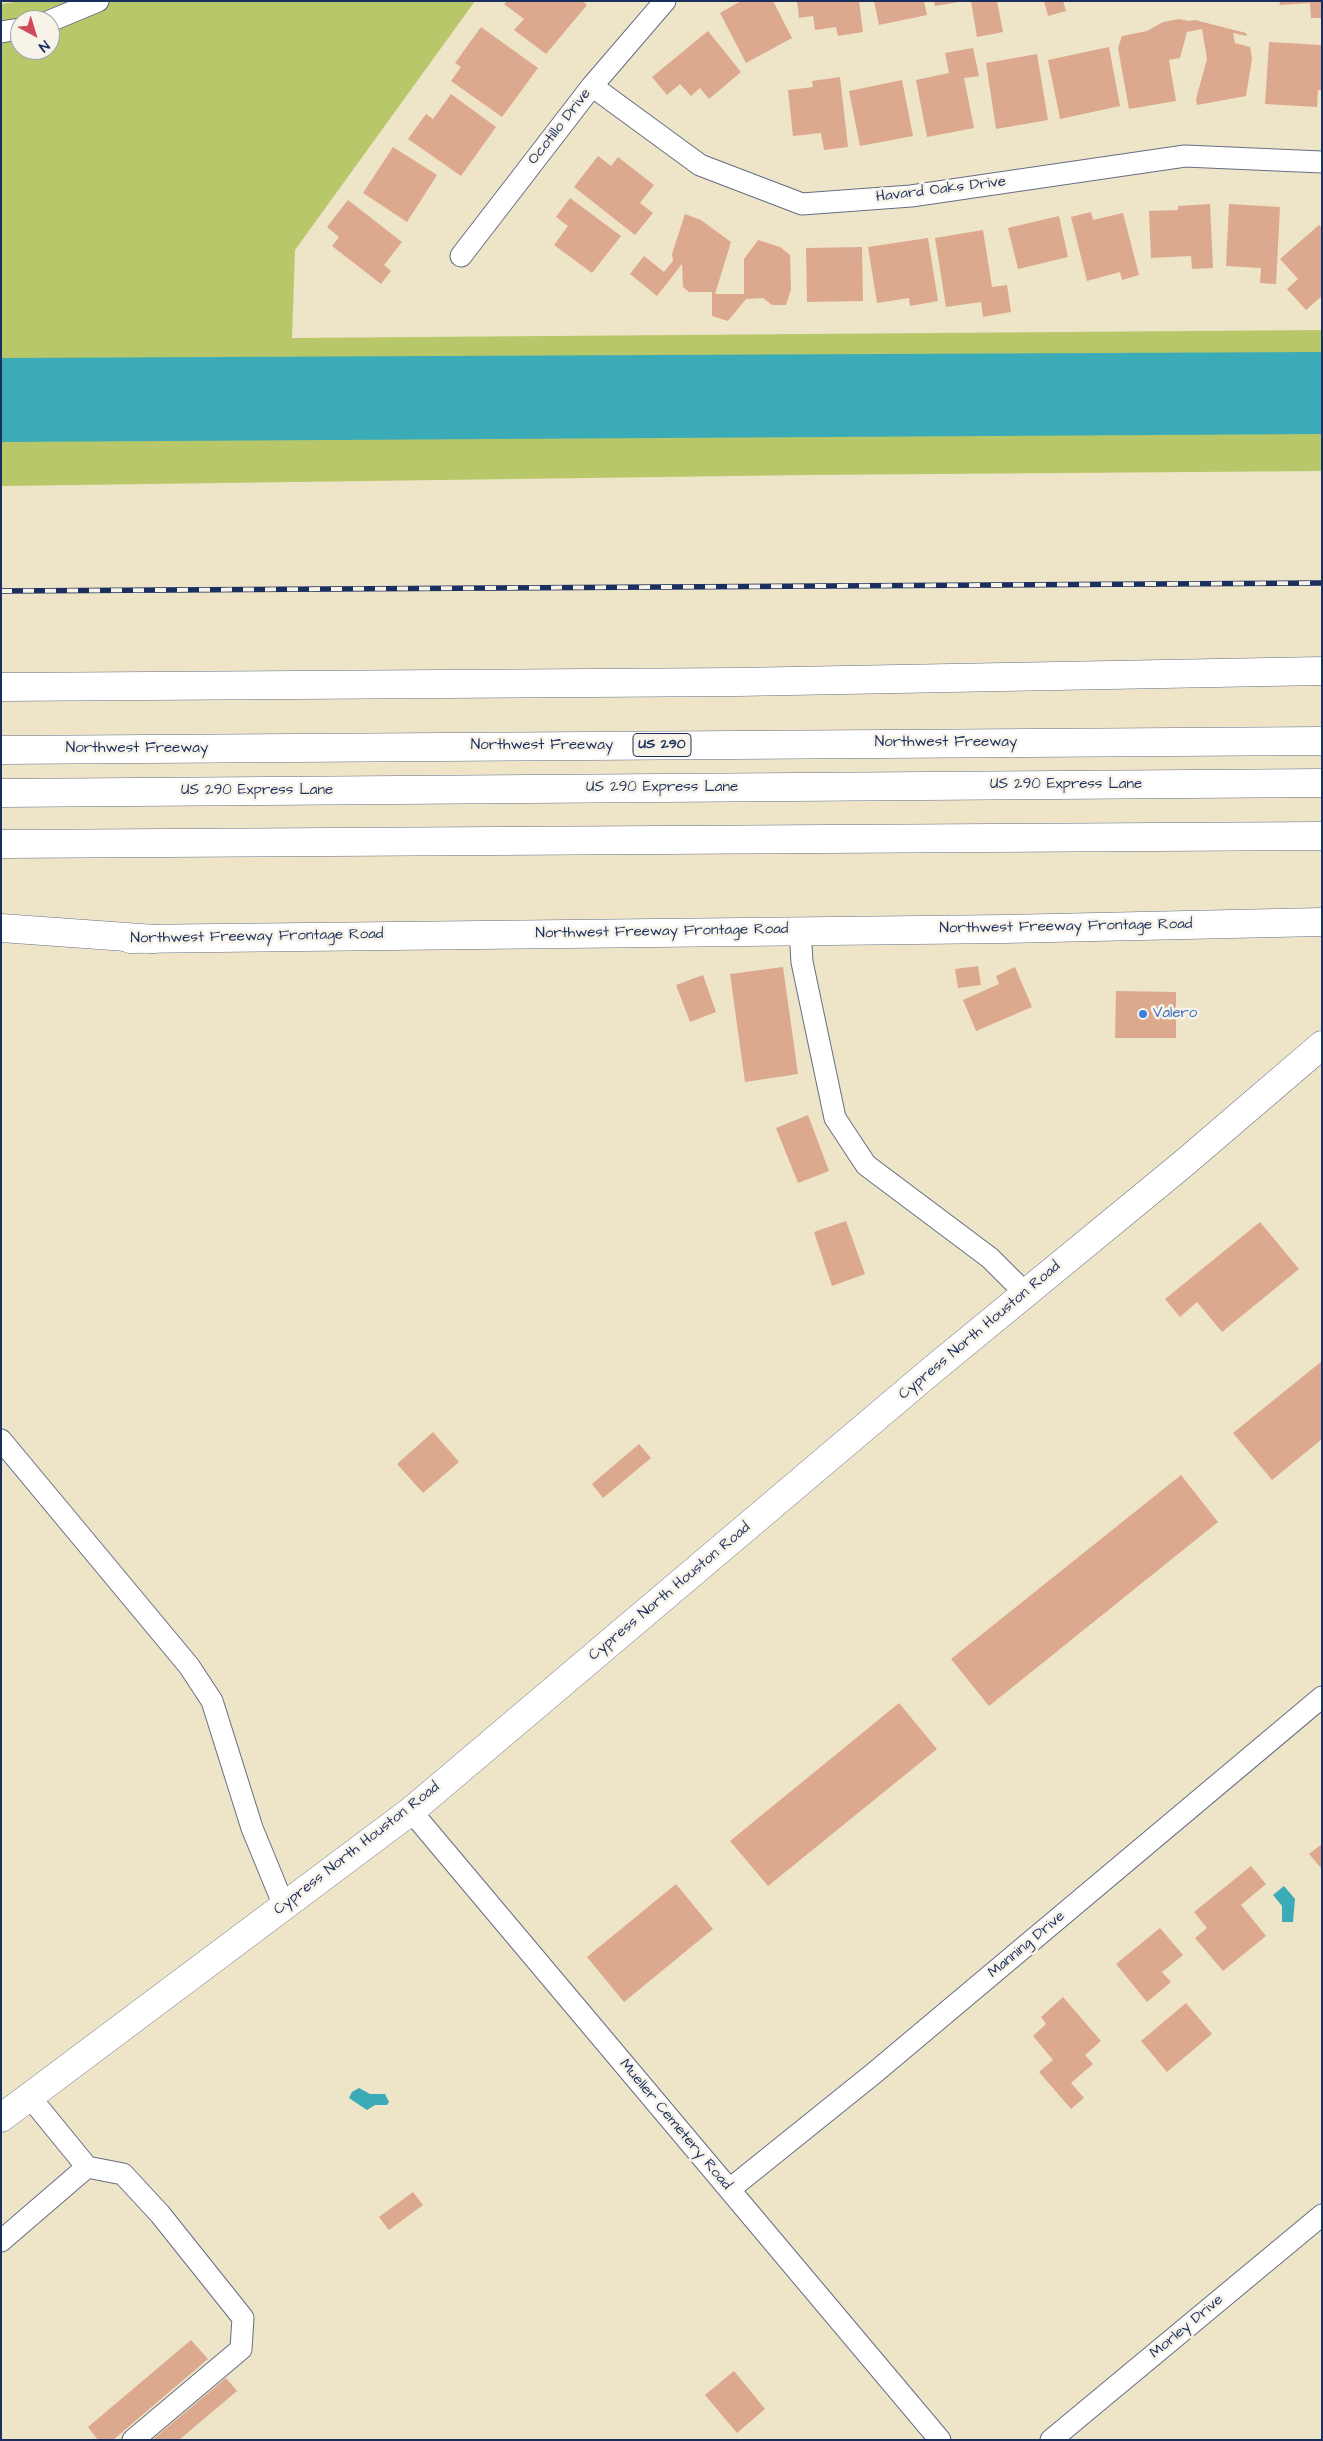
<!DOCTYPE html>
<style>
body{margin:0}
#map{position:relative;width:1323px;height:2441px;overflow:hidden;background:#eee4c7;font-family:"Architects Daughter",sans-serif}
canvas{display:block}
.frame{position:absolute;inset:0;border:2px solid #1b2f5e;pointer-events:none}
.north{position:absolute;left:10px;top:10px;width:50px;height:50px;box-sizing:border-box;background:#f7f3e8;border:1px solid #9fa5b1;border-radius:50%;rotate:141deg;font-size:14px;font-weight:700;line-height:20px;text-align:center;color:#1b2f5e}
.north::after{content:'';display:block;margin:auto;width:18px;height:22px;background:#d1495b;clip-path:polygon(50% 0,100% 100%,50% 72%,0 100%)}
</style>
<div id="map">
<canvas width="1323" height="2441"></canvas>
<div class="frame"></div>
<div class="north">N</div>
</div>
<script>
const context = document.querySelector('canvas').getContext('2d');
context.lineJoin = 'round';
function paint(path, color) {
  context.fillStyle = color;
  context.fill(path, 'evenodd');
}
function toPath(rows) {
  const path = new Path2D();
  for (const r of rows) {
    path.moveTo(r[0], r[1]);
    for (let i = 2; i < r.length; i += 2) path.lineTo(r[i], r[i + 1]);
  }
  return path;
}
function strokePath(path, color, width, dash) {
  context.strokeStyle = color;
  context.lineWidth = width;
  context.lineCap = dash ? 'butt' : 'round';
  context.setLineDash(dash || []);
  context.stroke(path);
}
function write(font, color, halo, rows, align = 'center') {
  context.font = font + ' "Architects Daughter",sans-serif';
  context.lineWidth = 5;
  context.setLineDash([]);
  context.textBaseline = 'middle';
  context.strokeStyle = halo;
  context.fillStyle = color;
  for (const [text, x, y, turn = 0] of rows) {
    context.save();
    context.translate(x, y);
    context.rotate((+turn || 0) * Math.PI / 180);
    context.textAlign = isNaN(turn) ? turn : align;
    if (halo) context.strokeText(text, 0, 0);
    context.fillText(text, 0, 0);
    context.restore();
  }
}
paint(toPath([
 [21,1,475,1,295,250,292,338,1322,330,1322,471,807,475,1,486,1,4],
 [20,20,50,20,50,50,20,50]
]), '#b8c769');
paint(toPath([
 [1322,352,1322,434,1,442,1,358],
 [1284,1886,1295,1899,1293,1922,1282,1922,1282,1906,1273,1895],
 [359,2088,370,2094,385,2094,389,2102,387,2105,375,2105,367,2110,349,2098,352,2092]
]), '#3babb8');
paint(toPath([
 [507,1,583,1,587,5,546,54,514,30,524,19,504,4],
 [741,1,773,1,792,38,746,63,720,13],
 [797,1,859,1,863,32,838,36,836,27,815,30,813,16,799,18],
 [874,1,924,1,927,15,879,25],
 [934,1,959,1,959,2,935,6],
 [971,1,997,1,1003,32,977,37],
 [1044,1,1063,1,1066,11,1048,16],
 [1279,1,1322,1,1322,18,1311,18,1310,3,1280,5],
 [1179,19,1189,21,1195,20,1246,33,1247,36,1233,33,1235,43,1250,47,1252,59,1246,96,1197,105,1196,99,1207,59,1202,29,1187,32,1180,58,1169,60,1176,101,1129,109,1118,48,1122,36,1147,31,1163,22],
 [481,27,538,68,502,117,451,81,461,67,455,63],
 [708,31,741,72,709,99,700,88,691,96,680,84,667,95,652,77],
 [1269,42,1322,45,1322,90,1318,90,1317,107,1265,104],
 [1109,47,1120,106,1060,119,1048,60],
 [973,48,979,76,964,78,974,128,927,137,916,80,949,73,945,53],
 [1037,54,1048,120,996,129,986,63],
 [840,77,848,147,824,150,821,133,793,136,788,90,813,87,812,81],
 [902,80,913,136,860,146,849,91],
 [451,94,496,127,461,176,408,139,426,114,433,119],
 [393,147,437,175,407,222,363,193],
 [598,156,611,166,618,157,654,185,640,203,653,213,635,235,574,187],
 [570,198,621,236,592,273,554,245,568,226,556,217],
 [348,200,402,242,384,265,391,271,381,284,332,246,339,237,327,227],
 [1210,204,1213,268,1192,269,1191,256,1151,258,1149,211,1178,210,1178,206],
 [1229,204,1280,207,1276,284,1260,283,1261,268,1226,266],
 [1091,212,1093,220,1123,213,1139,275,1122,280,1120,272,1087,281,1071,217],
 [685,214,701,220,731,242,715,294,744,294,744,259,758,240,780,247,790,255,791,289,786,305,772,305,763,298,746,299,728,321,712,316,712,292,689,292,683,287,682,264,657,296,630,274,644,256,664,272,673,261,672,254],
 [1059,216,1068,257,1018,269,1008,228],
 [1319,225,1322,228,1322,296,1306,310,1287,289,1298,279,1280,259],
 [983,230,992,287,1007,285,1011,312,983,317,981,302,946,307,935,238],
 [928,238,938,301,910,306,909,298,877,303,868,247],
 [862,247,863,301,807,302,806,248],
 [978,966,981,985,958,988,955,969],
 [783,967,798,1074,745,1082,730,974],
 [1015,967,1032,1007,976,1031,963,1000,999,984,996,976],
 [703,975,716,1012,690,1022,676,985],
 [1116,991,1176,992,1176,1038,1115,1038],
 [808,1115,829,1171,798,1183,776,1128],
 [846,1221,865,1274,832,1286,814,1232],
 [1260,1222,1299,1269,1222,1332,1197,1302,1180,1317,1165,1299],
 [1322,1361,1322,1439,1272,1480,1233,1433],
 [433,1432,459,1462,423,1493,397,1464],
 [639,1444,651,1458,603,1498,592,1484],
 [1181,1475,1218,1522,989,1706,951,1659],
 [899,1703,937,1749,768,1886,730,1841],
 [1322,1844,1322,1869,1309,1854],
 [1251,1866,1266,1884,1241,1905,1266,1936,1223,1971,1195,1938,1207,1928,1194,1912],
 [676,1884,713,1929,624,2002,587,1957],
 [1160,1928,1183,1955,1162,1972,1171,1982,1147,2002,1116,1964],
 [1063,1997,1101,2041,1085,2055,1093,2064,1071,2083,1084,2098,1071,2109,1039,2072,1053,2060,1033,2036,1046,2024,1041,2017],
 [1186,2003,1212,2034,1167,2072,1141,2041],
 [413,2192,423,2205,389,2230,379,2217],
 [191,2340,208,2359,113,2440,98,2440,88,2427],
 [734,2371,765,2409,737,2433,705,2395],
 [226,2378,237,2391,179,2440,152,2440]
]), '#dda98e');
const minor = toPath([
 [50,21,98,1],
 [1,32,20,29],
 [592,86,700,165,802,204,911,196,1185,156,1322,162],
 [461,256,592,86,665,1],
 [800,930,802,962,835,1118,866,1165,990,1258,1025,1293],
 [1,1440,189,1666,212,1701,252,1828,284,1906],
 [411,1811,940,2440],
 [29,2096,87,2167,123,2174,160,2214,243,2318,241,2349,133,2440],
 [730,2189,873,2074,1322,1697],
 [1,2241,87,2167],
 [1051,2440,1322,2215]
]);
const major = toPath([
 [1,687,738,682,1322,671],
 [130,939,1005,929,1322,922],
 [1,2118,411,1811,931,1371,1183,1164,1322,1045]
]);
const highway = toPath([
 [1,750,1322,741],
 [1,793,1322,783],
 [1,844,1322,836],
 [1,928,154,939]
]);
strokePath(minor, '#656e83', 23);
strokePath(major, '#656e83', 29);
strokePath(highway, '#656e83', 29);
strokePath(minor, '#fff', 21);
strokePath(major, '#fff', 28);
strokePath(highway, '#fff', 28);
const rail = toPath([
 [1,591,1322,583]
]);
strokePath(rail, '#1b2f5e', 5.5);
strokePath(rail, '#f7f3e8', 4, [11]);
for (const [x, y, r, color] of [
 [1143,1014,5,"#3f7fe0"]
]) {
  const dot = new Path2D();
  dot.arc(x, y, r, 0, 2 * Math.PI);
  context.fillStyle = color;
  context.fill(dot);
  strokePath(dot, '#f7f3e8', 2);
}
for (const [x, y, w] of [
 [662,745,58]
]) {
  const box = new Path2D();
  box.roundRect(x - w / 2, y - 11.5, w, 23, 4);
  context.fillStyle = '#f7f3e8';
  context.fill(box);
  strokePath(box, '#1b2f5e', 1);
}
write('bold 14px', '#1b2f5e', null, [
 ["US 290",662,745]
]);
write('15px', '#1b2f5e', '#f7f3e8', [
 ["Ocotillo Drive",560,127,-52],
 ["Havard Oaks Drive",941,190,-7],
 ["Northwest Freeway",946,743],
 ["Northwest Freeway",542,746],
 ["Northwest Freeway",137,749],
 ["US 290 Express Lane",1066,785],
 ["US 290 Express Lane",662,788],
 ["US 290 Express Lane",257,791],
 ["Northwest Freeway Frontage Road",1066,927,-1],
 ["Northwest Freeway Frontage Road",662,932,-1],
 ["Northwest Freeway Frontage Road",257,937,-1],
 ["Cypress North Houston Road",980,1331,-40],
 ["Cypress North Houston Road",670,1592,-40],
 ["Cypress North Houston Road",357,1849,-38],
 ["Manning Drive",1027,1945,-40],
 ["Mueller Cemetery Road",675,2125,50],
 ["Morley Drive",1187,2327,-40]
]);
write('15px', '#366cbe', '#f7f3e8', [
 ["Valero",1153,1014]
], 'left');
</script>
